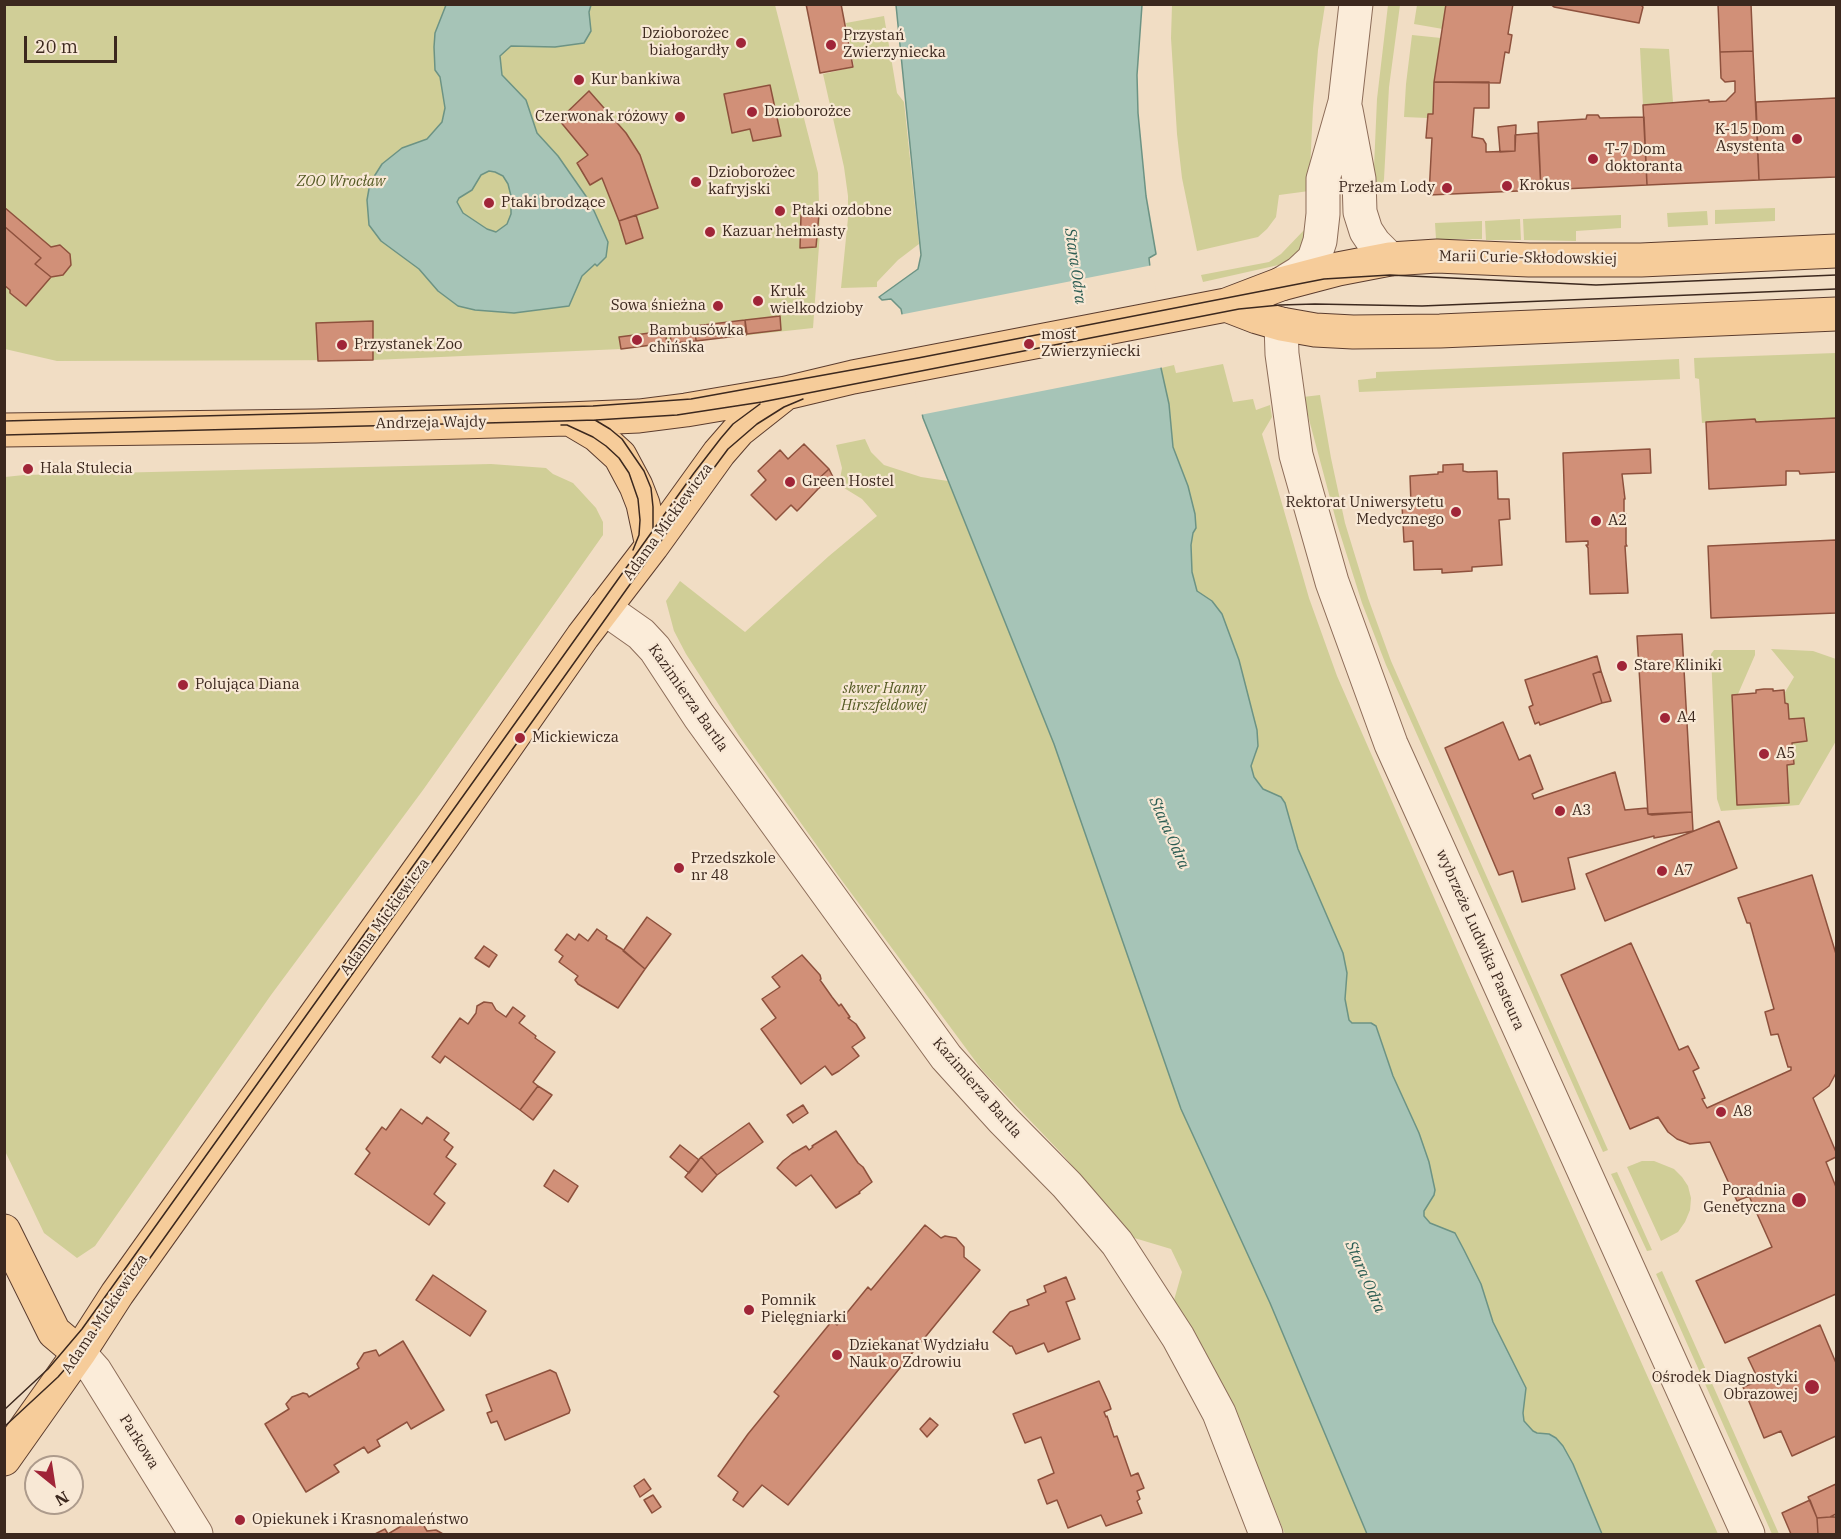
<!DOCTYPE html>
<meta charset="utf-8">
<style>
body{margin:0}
#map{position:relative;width:1841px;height:1539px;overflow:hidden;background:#f1ddc4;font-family:"IBM Plex Serif",serif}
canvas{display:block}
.frame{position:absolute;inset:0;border:6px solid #3c281e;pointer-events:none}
.north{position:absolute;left:24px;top:1455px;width:60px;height:60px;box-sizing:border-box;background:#f8e8d5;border:2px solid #ad9b8c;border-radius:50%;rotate:150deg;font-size:16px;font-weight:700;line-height:24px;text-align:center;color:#3c281e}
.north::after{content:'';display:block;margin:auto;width:21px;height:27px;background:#a02538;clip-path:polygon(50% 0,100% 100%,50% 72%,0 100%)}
.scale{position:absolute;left:24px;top:36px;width:93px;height:27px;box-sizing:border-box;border:3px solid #3c281e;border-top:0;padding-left:8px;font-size:18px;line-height:21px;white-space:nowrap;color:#3c281e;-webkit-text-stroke:4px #f8e8d5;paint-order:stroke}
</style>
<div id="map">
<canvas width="1841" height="1539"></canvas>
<div class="frame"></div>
<div class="north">N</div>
<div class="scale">20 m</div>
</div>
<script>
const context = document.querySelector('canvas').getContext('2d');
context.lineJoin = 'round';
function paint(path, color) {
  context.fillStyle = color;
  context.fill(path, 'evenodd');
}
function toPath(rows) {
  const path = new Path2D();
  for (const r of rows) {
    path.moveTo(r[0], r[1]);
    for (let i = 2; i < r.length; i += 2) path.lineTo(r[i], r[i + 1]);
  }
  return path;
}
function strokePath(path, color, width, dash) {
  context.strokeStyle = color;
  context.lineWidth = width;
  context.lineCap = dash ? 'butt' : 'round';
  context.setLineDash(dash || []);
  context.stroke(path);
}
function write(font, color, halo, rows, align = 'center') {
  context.font = font + ' "IBM Plex Serif",serif';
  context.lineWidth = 4.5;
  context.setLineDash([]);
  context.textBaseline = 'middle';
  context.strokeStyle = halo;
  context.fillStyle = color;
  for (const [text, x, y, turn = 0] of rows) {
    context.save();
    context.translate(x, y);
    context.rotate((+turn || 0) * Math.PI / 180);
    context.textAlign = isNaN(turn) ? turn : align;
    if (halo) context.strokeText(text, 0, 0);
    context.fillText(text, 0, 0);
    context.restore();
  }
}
paint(toPath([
 [4,5,775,5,818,173,820,232,813,328,621,349,373,360,57,361,5,349],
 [1172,5,1325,5,1318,50,1313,108,1309,191,1279,195,1276,217,1267,229,1258,237,1197,251,1182,178,1177,134,1171,38],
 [1388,5,1400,5,1389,87,1384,179,1383,184,1379,188,1373,190,1377,99],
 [1417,5,1446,5,1443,29,1414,24],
 [884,16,897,93,904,102,919,244,898,260,877,282,877,287,841,288,848,218,848,196,844,167,823,74,854,67,846,23],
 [1412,35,1441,38,1434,82,1433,114,1428,114,1427,118,1404,117,1406,84],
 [1640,48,1669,49,1673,102,1643,105],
 [1775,208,1775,221,1715,224,1715,210],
 [1707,211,1708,225,1668,227,1667,213],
 [1621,215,1621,228,1576,231,1576,241,1524,240,1523,219],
 [1520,219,1521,240,1486,240,1485,221],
 [1482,221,1482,239,1436,239,1435,223],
 [1306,228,1308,236,1298,254,1283,264,1203,282,1201,275,1269,262,1281,254],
 [1836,353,1836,418,1756,422,1755,419,1702,423,1699,379,1695,378,1694,358],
 [1679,359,1680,379,1359,392,1358,380,1376,378,1376,372],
 [1223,364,1233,402,1253,399,1256,410,1270,405,1272,417,1262,434,1309,598,1337,676,1468,975,1718,1534,1602,1534,1573,1464,1556,1438,1550,1434,1537,1433,1533,1431,1524,1421,1522,1413,1526,1388,1493,1322,1481,1284,1464,1250,1455,1233,1430,1223,1424,1216,1424,1211,1434,1195,1435,1190,1429,1162,1419,1133,1393,1076,1378,1031,1371,1023,1352,1023,1349,1020,1345,999,1347,973,1343,953,1298,849,1285,803,1281,797,1263,789,1254,777,1251,766,1256,753,1253,712,1197,591,1192,572,1191,545,1193,533,1196,528,1188,486,1173,447,1169,405,1161,368,1174,365,1176,373],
 [1320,395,1331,458,1345,523,1368,598,1391,661,1608,1150,1603,1152,1386,665,1362,603,1337,524,1303,397],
 [865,439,871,452,884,465,921,477,948,481,1054,744,1181,1109,1270,1303,1367,1534,1285,1534,1230,1401,1199,1341,1174,1300,1182,1272,1171,1249,1131,1237,1064,1156,982,1070,840,878,739,736,686,654,674,631,666,601,680,581,745,632,829,556,877,516,862,499,836,483,840,479,842,468,836,445],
 [491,464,546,468,553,474,573,483,596,508,603,522,603,535,423,790,271,995,95,1246,77,1258,44,1233,5,1151,5,477,24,475],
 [1771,649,1813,651,1836,659,1836,741,1799,805,1721,811,1717,799,1711,654,1714,650,1755,650,1755,655,1738,694,1732,695,1738,805,1789,803,1787,765,1794,764,1792,743,1807,741,1804,719,1789,719,1788,704,1785,703,1784,694,1794,677],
 [1642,1161,1654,1161,1674,1169,1682,1177,1688,1186,1691,1198,1690,1210,1685,1222,1678,1232,1661,1241,1627,1167],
 [1617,1172,1652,1250,1647,1251,1611,1174],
 [1662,1271,1779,1534,1772,1534,1656,1274]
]), '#d0ce97');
const water = toPath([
 [446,5,591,5,589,12,591,31,584,43,555,47,511,46,500,56,502,75,526,100,537,133,558,156,590,202,608,242,606,257,597,266,595,264,582,276,569,306,514,313,475,310,458,306,438,291,419,269,381,241,369,225,367,200,370,183,382,164,402,148,427,139,442,122,445,108,440,77,435,70,434,47,435,33,446,5],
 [489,171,495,172,503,176,508,184,511,196,511,214,507,224,496,232,487,229,463,213,457,202,459,198,472,190,481,175,489,171],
 [896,5,1142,5,1137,75,1138,113,1146,196,1156,254,1149,258,1161,368,1169,404,1173,447,1188,486,1195,514,1196,528,1193,533,1191,545,1192,572,1197,591,1212,601,1222,614,1239,660,1257,730,1258,746,1251,766,1254,777,1263,789,1281,797,1285,803,1298,849,1343,953,1347,973,1345,999,1349,1020,1352,1023,1371,1023,1376,1026,1393,1076,1419,1133,1429,1162,1435,1190,1434,1195,1424,1211,1424,1216,1430,1223,1455,1233,1464,1250,1481,1284,1493,1322,1526,1388,1523,1413,1524,1421,1533,1431,1537,1433,1549,1434,1556,1438,1563,1446,1573,1464,1602,1534,1367,1534,1270,1303,1181,1109,1054,744,923,418,901,309,891,299,882,300,879,297,918,269,921,255,896,5]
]);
paint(water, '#a6c4b7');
strokePath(water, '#6c9384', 1.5);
paint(toPath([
 [1153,265,1164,367,920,415,899,315]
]), '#f1ddc4');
const building = toPath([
 [806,4,841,4,853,67,820,73,806,4],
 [1446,4,1513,4,1508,34,1512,35,1509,53,1505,52,1500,83,1434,82,1446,4],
 [1550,4,1640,4,1643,7,1639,23,1554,7,1550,4],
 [1718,4,1751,4,1753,51,1720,52,1718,4],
 [1753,51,1759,180,1647,185,1643,105,1709,100,1709,102,1726,101,1735,92,1735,81,1725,82,1721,78,1720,52,1753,51],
 [1434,82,1489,82,1489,108,1474,108,1472,137,1483,139,1486,144,1486,152,1515,151,1515,135,1538,133,1541,190,1429,195,1432,138,1426,138,1428,114,1433,114,1434,82],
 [770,85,781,136,753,141,750,129,732,133,724,94,770,85],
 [589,91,626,133,640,155,658,208,619,221,602,178,590,185,577,163,588,155,559,120,589,91],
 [1836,98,1836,177,1759,180,1756,102,1836,98],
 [1587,115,1598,115,1600,118,1644,117,1647,185,1541,190,1538,122,1586,119,1587,115],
 [1516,125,1515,151,1500,152,1498,127,1516,125],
 [4,207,51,247,60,245,70,254,71,265,63,275,51,277,35,264,41,258,4,226,4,207],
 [819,214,816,247,800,248,801,215,819,214],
 [636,215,643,238,626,244,619,221,636,215],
 [4,226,41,258,35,264,51,277,26,306,10,293,10,290,4,285,4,226],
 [780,316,781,330,747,334,745,320,780,316],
 [745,320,746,335,696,341,695,326,745,320],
 [373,321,373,360,318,361,316,323,373,321],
 [695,328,696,341,671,343,670,330,695,328],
 [665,331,667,343,621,349,619,337,665,331],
 [1836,418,1836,472,1800,474,1799,471,1786,471,1786,485,1709,489,1706,422,1755,419,1756,422,1836,418],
 [804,444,829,469,813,484,818,489,801,507,797,511,791,505,776,520,751,495,766,480,758,471,780,450,788,459,804,444],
 [1650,449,1651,473,1622,474,1625,499,1624,499,1624,514,1626,514,1626,544,1627,546,1625,546,1628,593,1590,594,1588,548,1586,545,1588,545,1588,541,1566,542,1563,453,1650,449],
 [1463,464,1463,471,1468,472,1497,471,1498,499,1509,499,1510,519,1499,520,1502,565,1472,567,1472,571,1442,573,1442,569,1414,570,1413,541,1404,542,1402,505,1411,504,1410,476,1438,474,1438,472,1443,472,1443,465,1463,464],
 [829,469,833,477,818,489,813,484,829,469],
 [1836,540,1836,613,1711,618,1708,546,1836,540],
 [1682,634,1692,812,1648,814,1637,636,1682,634],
 [1597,656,1601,671,1593,674,1602,703,1540,725,1539,722,1535,724,1529,707,1533,705,1525,680,1597,656],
 [1601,671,1611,701,1602,703,1593,674,1601,671],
 [1764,689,1773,689,1773,691,1784,690,1785,703,1788,704,1789,719,1804,718,1807,741,1792,743,1794,764,1787,765,1789,803,1737,805,1732,695,1756,693,1756,690,1764,689],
 [1503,722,1519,760,1530,755,1543,789,1532,794,1534,799,1615,772,1625,810,1647,808,1648,814,1652,815,1692,812,1693,831,1654,838,1654,836,1568,858,1575,889,1522,902,1513,871,1499,875,1445,748,1503,722],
 [1719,821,1737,868,1605,921,1586,874,1719,821],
 [1812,875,1836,954,1836,1073,1829,1086,1813,1098,1836,1152,1836,1157,1826,1162,1836,1187,1836,1294,1725,1343,1696,1281,1772,1247,1749,1196,1737,1201,1710,1142,1690,1144,1677,1139,1668,1132,1658,1117,1630,1129,1561,975,1631,943,1679,1050,1688,1046,1699,1068,1693,1071,1705,1098,1702,1099,1707,1108,1791,1070,1791,1067,1788,1067,1778,1034,1771,1035,1765,1012,1774,1009,1750,923,1747,923,1738,898,1812,875],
 [647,917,671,934,645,969,623,951,647,917],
 [597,929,607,936,606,939,622,949,645,969,618,1008,578,984,575,980,578,976,559,962,563,956,555,950,567,934,575,940,579,934,588,941,597,929],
 [484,946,497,955,489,967,475,958,484,946],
 [802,955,820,975,821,979,820,980,832,997,839,1006,841,1004,850,1017,848,1018,856,1024,865,1038,852,1047,859,1056,839,1071,832,1075,825,1066,801,1084,761,1029,776,1018,762,999,780,987,772,977,802,955],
 [484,1002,492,1003,496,1010,506,1017,513,1007,525,1016,519,1023,536,1036,535,1038,555,1052,533,1082,538,1086,520,1110,445,1056,440,1063,432,1057,460,1018,468,1024,476,1013,477,1006,484,1002],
 [538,1086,552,1095,533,1120,520,1110,538,1086],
 [803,1105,808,1113,793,1123,787,1115,803,1105],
 [401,1109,422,1124,427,1117,449,1133,444,1140,453,1147,446,1157,456,1164,434,1194,445,1203,429,1225,355,1174,370,1153,366,1149,382,1127,386,1130,401,1109],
 [749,1123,763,1142,717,1175,701,1157,749,1123],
 [836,1131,858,1163,863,1167,872,1182,859,1192,860,1193,836,1208,811,1175,796,1186,777,1168,783,1161,792,1154,806,1146,809,1150,813,1147,812,1146,836,1131],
 [680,1145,699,1160,689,1173,670,1157,680,1145],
 [701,1157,717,1175,702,1192,685,1177,701,1157],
 [554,1170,578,1186,568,1202,544,1186,554,1170],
 [925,1225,941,1238,945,1236,956,1238,964,1247,964,1257,980,1270,788,1505,762,1485,743,1507,733,1500,738,1492,718,1476,748,1434,779,1396,774,1392,832,1321,837,1325,868,1287,871,1290,925,1225],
 [433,1275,486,1311,470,1336,416,1300,433,1275],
 [1066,1277,1075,1299,1066,1302,1080,1339,1048,1352,1044,1343,1016,1354,1012,1346,1010,1346,993,1332,1010,1312,1029,1305,1027,1300,1046,1292,1044,1286,1066,1277],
 [1820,1325,1836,1363,1836,1436,1792,1456,1781,1431,1764,1438,1743,1387,1759,1381,1748,1358,1820,1325],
 [403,1341,444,1410,411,1429,407,1422,377,1440,380,1446,368,1453,364,1447,334,1465,339,1472,306,1492,265,1424,289,1409,286,1404,292,1397,303,1393,307,1394,309,1397,359,1368,357,1364,364,1353,376,1350,379,1356,403,1341],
 [550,1370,556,1373,570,1410,569,1413,505,1440,497,1421,491,1423,487,1413,492,1411,486,1395,550,1370],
 [1099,1381,1109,1403,1111,1409,1104,1412,1106,1417,1107,1416,1114,1437,1117,1436,1131,1476,1138,1473,1144,1488,1137,1491,1140,1499,1137,1501,1142,1513,1106,1526,1101,1515,1068,1528,1057,1500,1047,1504,1038,1480,1054,1473,1041,1437,1025,1443,1013,1414,1099,1381],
 [930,1418,938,1425,927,1437,920,1429,930,1418],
 [644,1479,651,1489,640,1497,634,1486,644,1479],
 [1836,1484,1836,1514,1830,1517,1817,1518,1808,1497,1836,1484],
 [653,1495,661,1507,652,1513,644,1500,653,1495],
 [1810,1500,1817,1518,1818,1534,1791,1534,1782,1513,1810,1500],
 [418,1516,427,1531,436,1530,443,1534,375,1534,385,1529,388,1534,418,1516],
 [1830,1517,1836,1517,1836,1534,1818,1534,1817,1518,1830,1517]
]);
paint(building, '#d19078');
strokePath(building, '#8e513d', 1.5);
const minor = toPath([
 [1346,110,1359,179,1360,212,1366,231,1374,243,1390,259],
 [1281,284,1299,273,1314,259,1320,241,1323,214,1323,179,1345,102,1356,4],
 [1281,324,1282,354,1296,455,1332,582,1391,744,1748,1534],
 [604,608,641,634,655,649,699,716,946,1057,1003,1120,1067,1185,1117,1243,1178,1337,1219,1413,1266,1534],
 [79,1353,95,1371,196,1534]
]);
const major = toPath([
 [1226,305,1257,317,1281,324,1315,330,1353,332,1440,331,1836,314],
 [570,419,597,435,620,456,636,486,643,504,652,546],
 [4,430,316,426,567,419,639,416,686,410,786,393,853,377,1226,305,1281,284,1338,269,1390,259,1437,256,1529,260,1641,260,1836,251],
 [4,1231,54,1332,79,1353],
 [4,1459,79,1353,117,1294,442,838,583,636,652,546,719,453,739,430,782,396]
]);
strokePath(minor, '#8d6d59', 35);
strokePath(major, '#5b3c2e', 35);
strokePath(minor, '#fbecd9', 33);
strokePath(major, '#f6cc9a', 33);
strokePath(toPath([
 [595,420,610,429,622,439,644,471,651,488,653,507,653,529],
 [4,421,593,406,691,399,918,358,1324,279,1390,275,1596,285,1836,275],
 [561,425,567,425,593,437,606,446,619,458,629,473,638,499,640,520,639,535,633,550],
 [4,435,526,422,596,420,677,415,762,402,1239,309,1280,305,1315,304,1422,306,1836,289],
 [4,1410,48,1369,82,1329,694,473,721,438,733,424,760,404],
 [4,1427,58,1377,79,1353,130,1286,688,503,728,449,757,424,784,407,803,399]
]), '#3c281e', 1.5);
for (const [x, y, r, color] of [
 [741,43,6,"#a02538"],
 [831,45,6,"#a02538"],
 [579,80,6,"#a02538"],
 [752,112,6,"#a02538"],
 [680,117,6,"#a02538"],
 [1797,139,6,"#a02538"],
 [1593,159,6,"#a02538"],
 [696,182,6,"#a02538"],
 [1507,186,6,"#a02538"],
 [1447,188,6,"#a02538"],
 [489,203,6,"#a02538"],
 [780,211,6,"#a02538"],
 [710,232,6,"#a02538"],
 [758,301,6,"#a02538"],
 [718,306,6,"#a02538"],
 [637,340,6,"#a02538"],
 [1029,344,6,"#a02538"],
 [342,345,6,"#a02538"],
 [28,469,6,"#a02538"],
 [790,482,6,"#a02538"],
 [1456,512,6,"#a02538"],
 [1596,521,6,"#a02538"],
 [1622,666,6,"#a02538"],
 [183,685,6,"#a02538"],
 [1665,718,6,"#a02538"],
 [520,738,6,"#a02538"],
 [1764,754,6,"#a02538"],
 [1560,811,6,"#a02538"],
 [679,868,6,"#a02538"],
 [1662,871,6,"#a02538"],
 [1721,1112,6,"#a02538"],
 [1799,1200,8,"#a02538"],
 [749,1310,6,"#a02538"],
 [837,1355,6,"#a02538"],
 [1812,1387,8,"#a02538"],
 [240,1520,6,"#a02538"]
]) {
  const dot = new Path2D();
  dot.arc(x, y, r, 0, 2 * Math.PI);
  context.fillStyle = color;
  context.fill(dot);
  strokePath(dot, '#f8e8d5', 2);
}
write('15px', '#3c281e', '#f8e8d5', [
 ["Dzioborożec",729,34,"right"],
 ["białogardły",729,51,"right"],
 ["Przystań",843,36],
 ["Zwierzyniecka",843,53],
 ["Kur bankiwa",591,80],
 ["Dzioborożce",764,112],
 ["Czerwonak różowy",668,117,"right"],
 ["K-15 Dom",1785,130,"right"],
 ["Asystenta",1785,147,"right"],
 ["T-7 Dom",1605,150],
 ["doktoranta",1605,167],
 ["Dzioborożec",708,173],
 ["kafryjski",708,190],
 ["Krokus",1519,186],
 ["Przełam Lody",1435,188,"right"],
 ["Ptaki brodzące",501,203],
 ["Ptaki ozdobne",792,211],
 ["Kazuar hełmiasty",722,232],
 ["Kruk",770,292],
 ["wielkodzioby",770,309],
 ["Sowa śnieżna",706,306,"right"],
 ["Bambusówka",649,331],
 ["chińska",649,348],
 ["most",1041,335],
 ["Zwierzyniecki",1041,352],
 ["Przystanek Zoo",354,345],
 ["Hala Stulecia",40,469],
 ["Green Hostel",802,482],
 ["Rektorat Uniwersytetu",1444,503,"right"],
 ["Medycznego",1444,520,"right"],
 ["A2",1608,521],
 ["Stare Kliniki",1634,666],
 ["Polująca Diana",195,685],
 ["A4",1677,718],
 ["Mickiewicza",532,738],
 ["A5",1776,754],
 ["A3",1572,811],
 ["Przedszkole",691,859],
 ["nr 48",691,876],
 ["A7",1674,871],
 ["A8",1733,1112],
 ["Poradnia",1786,1191,"right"],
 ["Genetyczna",1786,1208,"right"],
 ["Pomnik",761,1301],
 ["Pielęgniarki",761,1318],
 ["Dziekanat Wydziału",849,1346],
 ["Nauk o Zdrowiu",849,1363],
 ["Ośrodek Diagnostyki",1798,1378,"right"],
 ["Obrazowej",1798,1395,"right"],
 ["Opiekunek i Krasnomaleństwo",252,1520]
], 'left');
write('italic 15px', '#545a23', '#f8e8d5', [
 ["ZOO Wrocław",341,182],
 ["skwer Hanny",884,689],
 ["Hirszfeldowej",884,706]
]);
write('15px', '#3c281e', '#f8e8d5', [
 ["Marii Curie-Skłodowskiej",1528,258,1],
 ["Andrzeja Wajdy",431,423,-1],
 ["Adama Mickiewicza",668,522,-54],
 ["Kazimierza Bartla",688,698,55],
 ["Adama Mickiewicza",385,917,-54],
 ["wybrzeże Ludwika Pasteura",1480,940,66],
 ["Kazimierza Bartla",977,1088,49],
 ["Adama Mickiewicza",105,1314,-56],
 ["Parkowa",139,1442,58]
]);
write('italic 16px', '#2c5d53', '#f8e8d5', [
 ["Stara Odra",1075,266,82],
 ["Stara Odra",1169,833,66],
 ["Stara Odra",1365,1277,66]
]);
</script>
